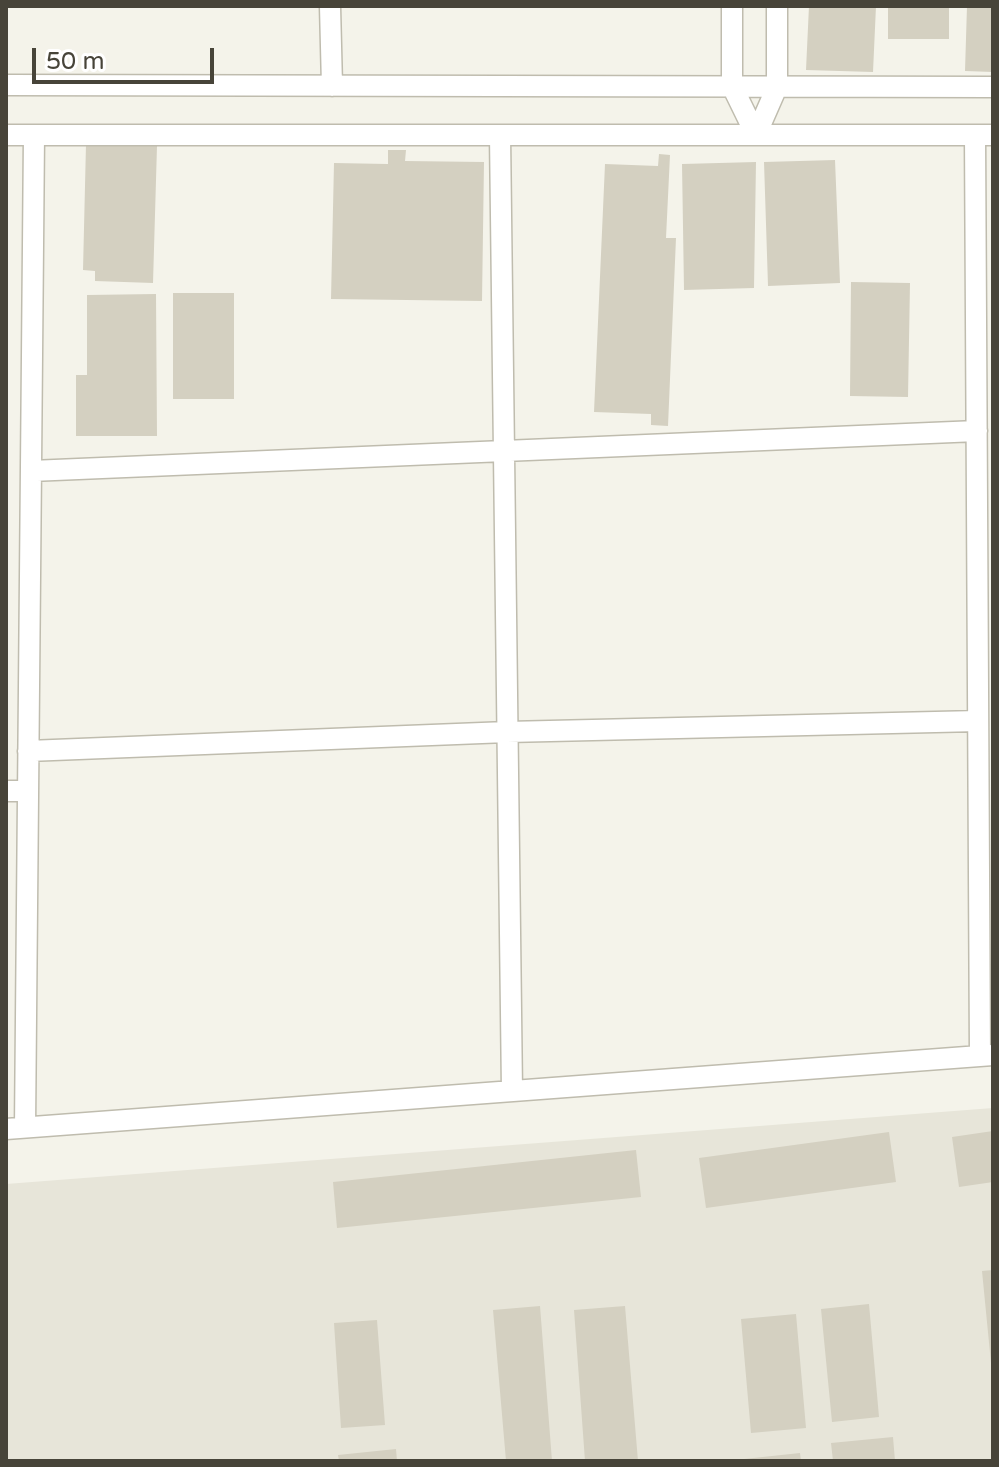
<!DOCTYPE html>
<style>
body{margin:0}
#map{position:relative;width:999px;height:1467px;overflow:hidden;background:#f4f3ea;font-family:"Varela Round",sans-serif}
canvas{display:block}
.frame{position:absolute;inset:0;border:8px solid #474439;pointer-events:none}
.scale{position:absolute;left:32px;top:48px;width:182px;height:36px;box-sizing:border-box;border:4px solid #474439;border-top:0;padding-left:10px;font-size:24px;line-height:28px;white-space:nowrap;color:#474439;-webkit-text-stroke:6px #fff;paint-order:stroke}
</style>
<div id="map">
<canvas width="999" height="1467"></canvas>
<div class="frame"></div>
<div class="scale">50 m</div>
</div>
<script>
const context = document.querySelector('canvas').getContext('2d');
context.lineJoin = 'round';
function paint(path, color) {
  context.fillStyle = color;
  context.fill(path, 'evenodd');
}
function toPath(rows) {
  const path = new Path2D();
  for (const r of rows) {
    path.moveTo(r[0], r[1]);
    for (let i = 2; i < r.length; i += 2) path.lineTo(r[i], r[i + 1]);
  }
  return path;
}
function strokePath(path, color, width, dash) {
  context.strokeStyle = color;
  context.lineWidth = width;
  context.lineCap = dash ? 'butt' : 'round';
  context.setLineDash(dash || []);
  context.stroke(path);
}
paint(toPath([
 [993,1108,993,1461,6,1461,6,1184]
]), '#e7e5d9');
paint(toPath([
 [809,6,876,6,873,72,806,70],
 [888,6,949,6,949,39,888,39],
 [967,6,993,6,993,72,965,71],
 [86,144,157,146,153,283,95,281,95,271,83,270],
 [388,150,406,150,405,161,484,162,482,301,331,299,334,163,388,164],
 [659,154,670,155,666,238,676,238,668,426,651,425,651,414,594,412,605,164,658,166],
 [835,160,840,283,768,286,764,162],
 [756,162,754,288,684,290,682,164],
 [851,282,910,283,908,397,850,396],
 [173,293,234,293,234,399,173,399],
 [156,294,157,436,76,436,76,375,87,375,87,295],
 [993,1131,993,1182,959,1187,952,1137],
 [889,1132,896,1182,706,1208,699,1158],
 [636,1150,641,1197,337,1228,333,1182],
 [993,1270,993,1363,991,1363,982,1271],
 [869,1304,879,1417,832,1422,821,1309],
 [540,1306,552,1461,506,1461,493,1310],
 [625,1306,638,1461,585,1461,574,1310],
 [796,1314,806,1428,751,1433,741,1319],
 [377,1320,385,1425,341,1428,334,1323],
 [893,1437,895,1461,833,1461,831,1443],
 [396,1449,397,1461,339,1461,338,1455],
 [800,1453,801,1461,744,1461,744,1459]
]), '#d4d0c1');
const street = toPath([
 [330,6,332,86],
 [732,6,732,86,756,135,777,87,777,6],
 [6,85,993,87],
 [6,135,993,135],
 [500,135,512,1091],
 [975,135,980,1056],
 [31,471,977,431],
 [28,751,507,732,978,721],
 [6,791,28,791],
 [25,1127,34,135],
 [6,1129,993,1055]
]);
strokePath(street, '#bfbcae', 23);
strokePath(street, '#fff', 20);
</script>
